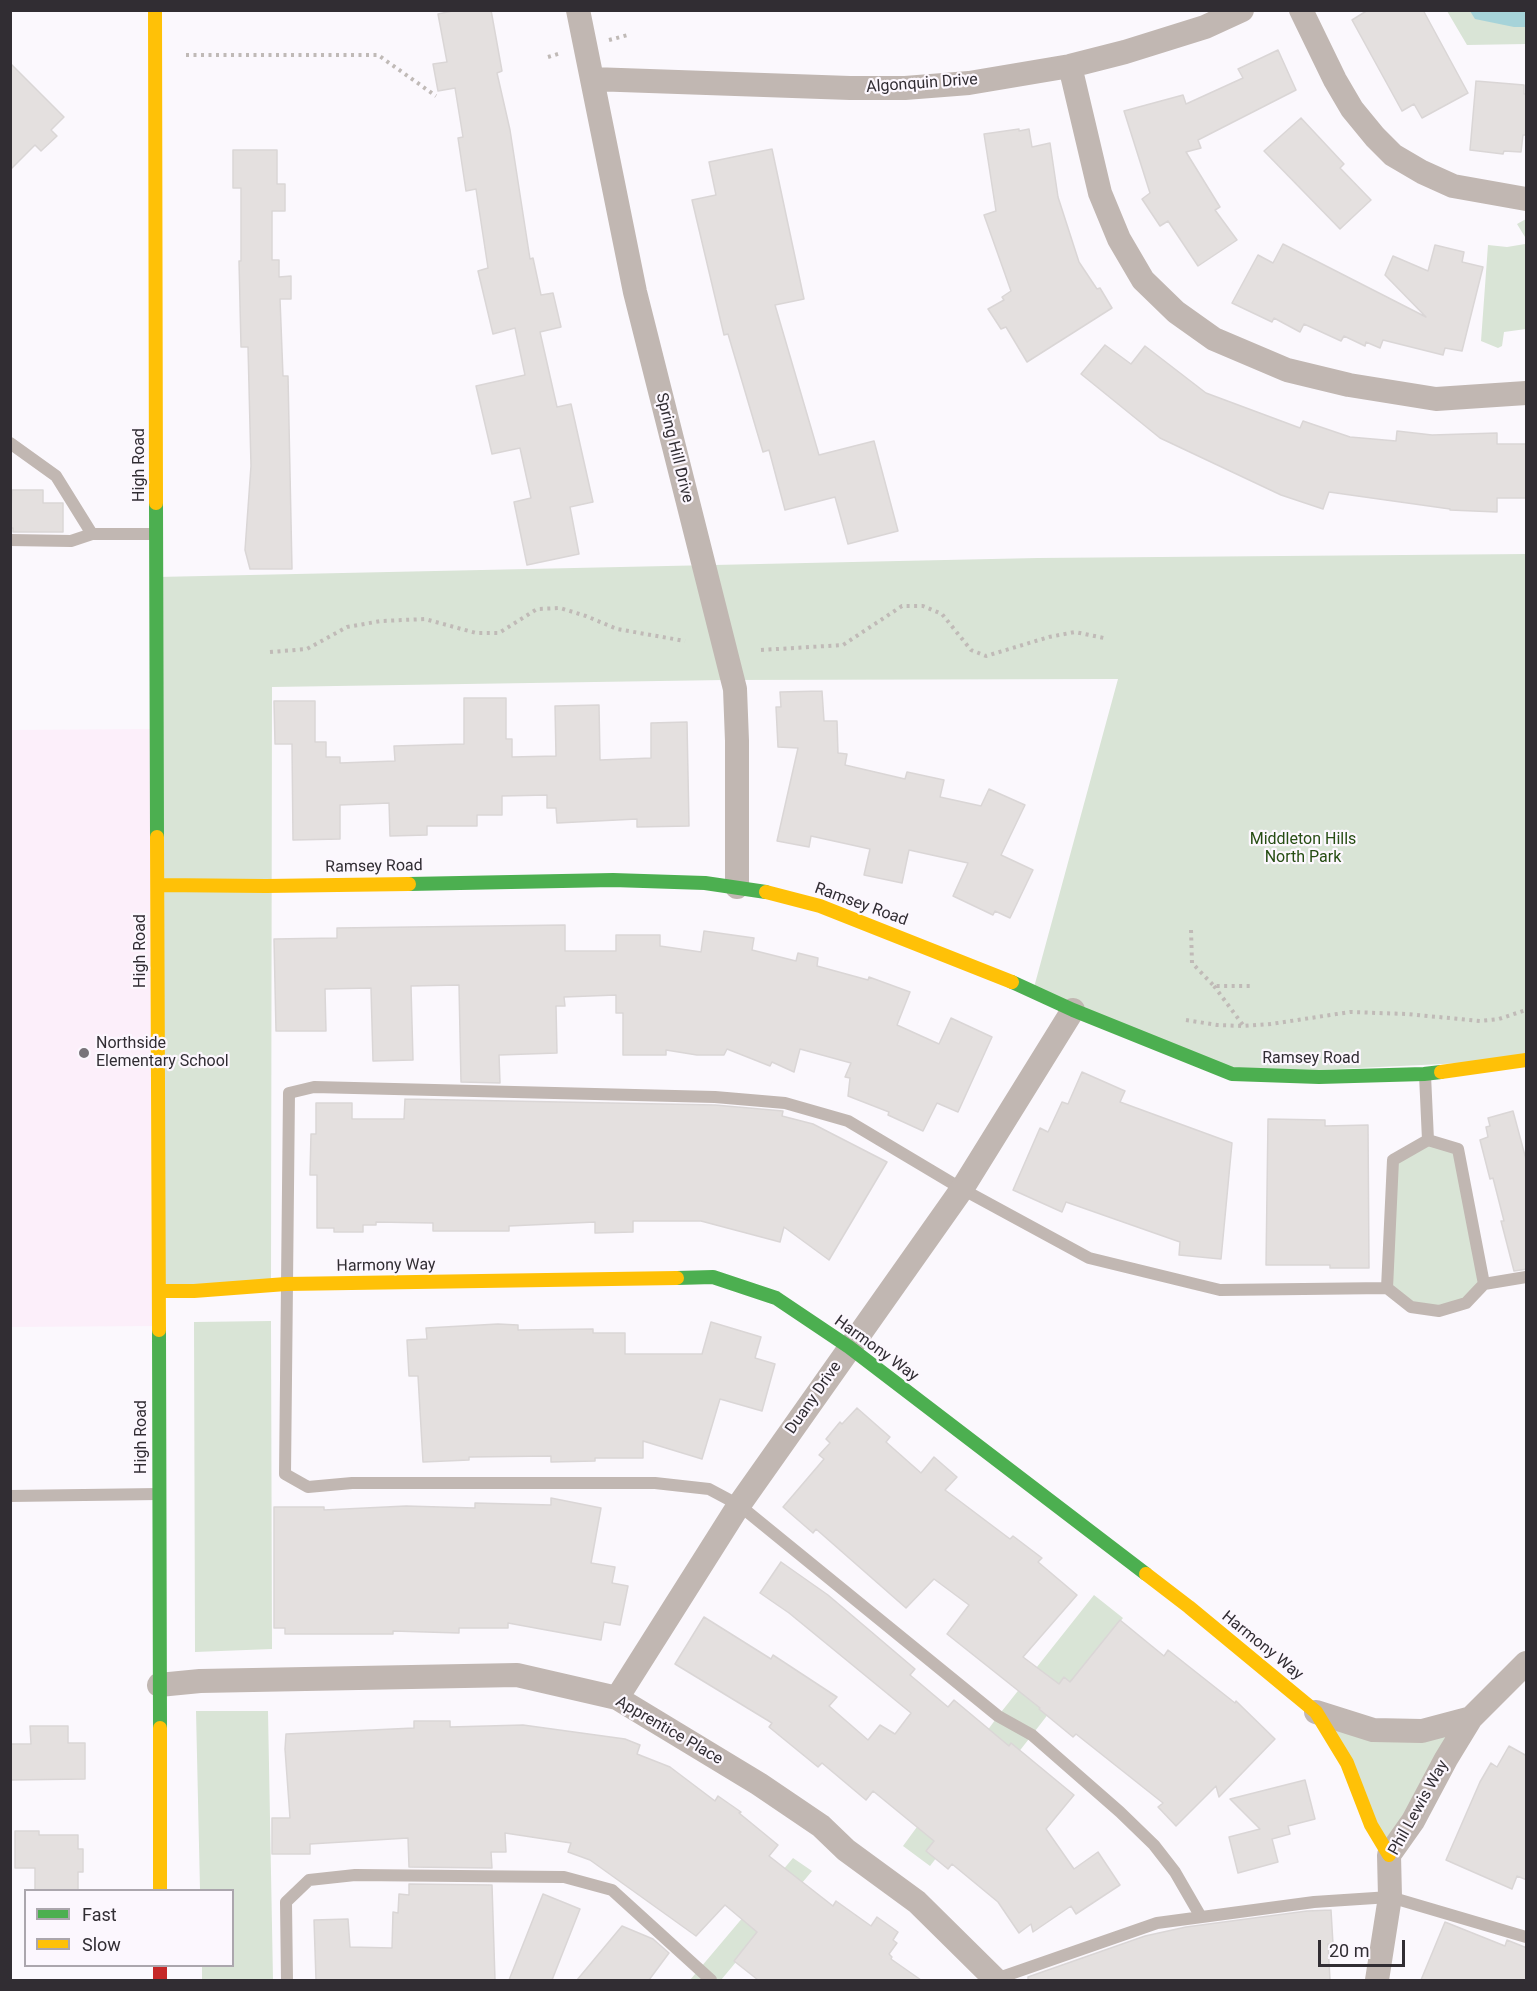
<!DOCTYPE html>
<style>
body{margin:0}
#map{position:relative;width:1537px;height:1991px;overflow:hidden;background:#fbf8fd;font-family:Roboto,sans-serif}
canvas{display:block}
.frame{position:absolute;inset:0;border:12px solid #312d33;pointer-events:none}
.legend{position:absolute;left:24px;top:1889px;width:210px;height:78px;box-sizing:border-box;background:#fcf7fe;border:2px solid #aba6ad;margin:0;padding:8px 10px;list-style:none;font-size:18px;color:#312d33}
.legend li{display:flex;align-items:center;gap:12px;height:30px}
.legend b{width:30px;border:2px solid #aba6ad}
.scale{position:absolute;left:1318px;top:1940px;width:87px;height:27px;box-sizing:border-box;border:3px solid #312d33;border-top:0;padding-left:8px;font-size:18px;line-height:21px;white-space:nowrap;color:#312d33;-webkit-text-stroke:4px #fcf7fe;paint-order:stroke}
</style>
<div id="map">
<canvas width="1537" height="1991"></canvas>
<div class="frame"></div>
<ul class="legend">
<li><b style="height:8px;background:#4caf50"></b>Fast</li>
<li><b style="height:8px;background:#ffc107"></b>Slow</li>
</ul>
<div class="scale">20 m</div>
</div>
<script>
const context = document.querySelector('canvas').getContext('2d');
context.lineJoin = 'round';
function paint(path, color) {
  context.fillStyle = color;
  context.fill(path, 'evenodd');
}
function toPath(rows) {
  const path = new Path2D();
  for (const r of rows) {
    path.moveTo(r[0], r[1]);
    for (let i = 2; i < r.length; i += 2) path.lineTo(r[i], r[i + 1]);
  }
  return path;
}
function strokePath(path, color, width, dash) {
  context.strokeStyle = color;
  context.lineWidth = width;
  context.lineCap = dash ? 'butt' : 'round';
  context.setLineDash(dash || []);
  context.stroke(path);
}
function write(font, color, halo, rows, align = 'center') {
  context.font = font + ' Roboto,sans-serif';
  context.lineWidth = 4.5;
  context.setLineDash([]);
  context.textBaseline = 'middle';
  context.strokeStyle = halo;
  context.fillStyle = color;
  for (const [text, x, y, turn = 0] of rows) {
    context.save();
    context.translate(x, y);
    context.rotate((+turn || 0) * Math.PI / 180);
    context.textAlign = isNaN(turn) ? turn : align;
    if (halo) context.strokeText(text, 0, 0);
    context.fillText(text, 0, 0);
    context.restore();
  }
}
paint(toPath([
 [157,729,159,1326,11,1327,10,730]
]), '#fceffa');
paint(toPath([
 [1447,11,1526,11,1526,44,1467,45],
 [1526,219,1526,329,1504,332,1502,346,1498,348,1481,341,1488,245,1507,247,1525,244,1525,237,1517,224],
 [1526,554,1526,1060,1232,1074,1033,991,1118,679,724,680,272,687,271,1285,159,1291,157,577,1038,558],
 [1428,1140,1458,1149,1484,1284,1466,1303,1411,1307,1387,1288,1393,1160],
 [271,1321,272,1649,195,1652,194,1322],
 [1094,1595,1123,1618,930,1866,903,1846,998,1716],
 [196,1711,268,1711,273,1980,202,1980,202,1966,232,1966,232,1890,200,1890],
 [1316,1712,1373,1730,1471,1718,1389,1855],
 [793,1858,812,1871,721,1980,690,1980]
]), '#d9e4d6');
paint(toPath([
 [1470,11,1526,11,1526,27,1514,27,1475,19]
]), '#a6d3d9');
const building = toPath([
 [457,10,491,10,502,71,497,73,510,130,530,259,533,258,541,295,553,293,561,327,540,332,557,407,571,404,593,502,570,507,579,554,527,565,514,502,531,498,520,448,492,454,476,386,525,375,515,328,493,334,478,271,488,268,476,189,466,191,458,138,463,137,455,88,438,91,433,64,447,62,438,14,457,10],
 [1368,10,1423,10,1468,93,1422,118,1414,104,1402,111,1352,20,1368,10],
 [1278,50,1296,90,1198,140,1201,148,1186,152,1220,207,1215,210,1237,240,1198,266,1168,221,1160,226,1142,199,1150,193,1124,111,1183,95,1186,104,1243,78,1238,69,1278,50],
 [10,63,64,117,51,130,57,136,41,151,35,145,10,170,10,63],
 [1476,81,1524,85,1524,94,1527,94,1527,135,1523,135,1521,152,1504,151,1503,154,1470,150,1476,81],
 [1301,118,1344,164,1340,168,1371,200,1340,229,1264,151,1301,118],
 [1019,129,1019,131,1029,129,1032,147,1050,143,1058,197,1079,262,1097,289,1100,288,1112,308,1027,362,1006,327,1001,329,988,309,1004,300,1002,297,1011,291,984,215,996,211,984,134,1019,129],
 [772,149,804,299,775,305,819,455,874,441,898,531,848,544,835,497,785,510,769,450,763,452,728,334,724,335,692,200,716,195,709,162,772,149],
 [233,150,277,150,277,184,285,184,285,211,272,211,272,260,279,260,279,277,291,276,291,299,280,299,283,376,288,376,292,569,250,569,245,550,251,466,248,347,241,347,239,261,241,261,241,188,233,188,233,150],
 [1283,244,1426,317,1385,275,1393,256,1428,271,1435,245,1464,252,1462,262,1483,267,1462,351,1445,348,1443,355,1383,340,1380,348,1366,342,1365,346,1344,336,1341,341,1304,324,1300,332,1274,318,1272,322,1232,303,1258,255,1273,263,1283,244],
 [1105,345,1131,364,1145,346,1206,393,1300,428,1303,421,1350,437,1396,441,1397,431,1432,435,1497,433,1497,444,1527,444,1527,498,1497,498,1497,512,1450,510,1450,509,1329,492,1323,509,1281,495,1160,438,1081,374,1105,345],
 [12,490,43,490,43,503,63,503,63,532,13,532,13,528,10,528,12,490],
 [822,691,824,721,837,721,838,753,847,754,845,765,905,779,907,772,944,780,940,797,981,806,989,789,1025,805,1001,855,1033,870,1010,918,995,911,993,915,953,896,968,863,909,850,902,883,864,875,870,849,811,836,809,847,777,841,798,748,778,747,776,707,781,707,780,692,822,691],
 [464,698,506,698,506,739,512,739,512,757,556,756,555,706,599,705,600,760,651,758,651,723,687,722,689,826,637,827,637,819,557,823,556,808,547,808,547,795,502,796,502,815,477,815,477,826,427,826,427,835,390,836,389,803,340,805,340,839,293,840,292,744,275,744,274,701,315,701,315,742,326,742,326,757,340,757,340,763,395,761,394,746,464,744,464,698],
 [565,925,565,951,616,951,616,935,660,935,660,946,701,952,704,931,754,938,752,950,796,961,798,953,818,958,817,966,868,980,869,977,910,992,897,1025,939,1044,951,1018,992,1037,958,1112,937,1103,923,1131,888,1115,889,1112,848,1096,850,1078,845,1077,851,1063,800,1049,794,1072,772,1062,770,1066,727,1049,724,1055,697,1055,666,1050,666,1055,623,1055,623,1013,616,1013,616,995,564,997,565,1006,556,1006,557,1053,499,1055,500,1083,461,1082,459,985,411,986,413,1060,373,1061,371,988,325,989,326,1031,276,1031,274,939,337,938,337,928,565,925],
 [1082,1072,1125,1091,1120,1102,1232,1143,1221,1259,1179,1255,1180,1242,1066,1202,1062,1212,1013,1190,1040,1128,1048,1132,1062,1102,1068,1104,1082,1072],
 [405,1099,715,1105,783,1111,782,1116,813,1124,887,1162,829,1260,784,1227,780,1242,701,1221,633,1221,633,1232,595,1233,595,1222,509,1226,509,1231,433,1231,433,1223,376,1222,376,1225,363,1225,363,1232,334,1232,334,1228,317,1228,317,1175,310,1175,311,1134,316,1134,316,1103,352,1103,352,1119,404,1119,405,1099],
 [1513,1111,1527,1163,1527,1269,1514,1271,1501,1221,1504,1221,1493,1178,1490,1179,1480,1140,1488,1137,1486,1127,1490,1126,1488,1118,1513,1111],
 [1268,1119,1325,1120,1325,1126,1368,1125,1369,1268,1330,1268,1330,1265,1266,1265,1268,1119],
 [711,1322,761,1337,755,1358,775,1364,762,1411,720,1399,702,1459,643,1441,643,1458,595,1458,595,1461,551,1462,551,1456,469,1457,469,1460,423,1462,418,1376,409,1376,407,1340,427,1339,426,1328,498,1324,518,1325,518,1330,593,1329,593,1333,625,1333,625,1354,702,1354,711,1322],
 [857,1408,890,1437,886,1442,921,1473,934,1457,957,1477,945,1490,1010,1539,1013,1536,1042,1558,1038,1562,1077,1595,1023,1657,1059,1684,1064,1677,1070,1682,1120,1620,1164,1656,1168,1650,1235,1703,1236,1701,1275,1739,1219,1797,1216,1786,1176,1826,1158,1807,1163,1803,1076,1734,1073,1737,1039,1709,1040,1708,947,1634,969,1605,934,1579,906,1608,816,1529,813,1533,783,1507,824,1459,819,1455,830,1443,826,1439,840,1422,842,1424,857,1408],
 [551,1498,601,1508,591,1563,615,1567,612,1583,628,1586,620,1625,604,1622,601,1640,508,1623,508,1628,459,1628,459,1633,393,1631,393,1634,285,1634,285,1628,274,1628,274,1507,324,1507,324,1510,406,1506,475,1508,475,1503,551,1505,551,1498],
 [781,1562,828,1595,915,1669,910,1675,948,1707,954,1700,1009,1746,1011,1743,1074,1795,1046,1829,1074,1869,1098,1852,1120,1885,1076,1914,1071,1906,1033,1932,1031,1924,1019,1933,998,1902,952,1864,948,1869,926,1851,934,1841,873,1791,866,1800,822,1763,818,1767,769,1727,772,1723,675,1664,704,1617,771,1659,773,1655,837,1697,829,1706,868,1740,880,1725,895,1734,911,1713,789,1613,760,1593,781,1562],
 [414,1721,450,1721,450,1727,523,1725,625,1739,640,1745,637,1754,670,1767,715,1801,718,1796,741,1812,739,1813,778,1845,769,1856,833,1906,836,1901,871,1926,877,1917,898,1932,893,1940,897,1943,889,1954,892,1957,891,1959,921,1980,758,1980,734,1961,757,1932,725,1905,696,1936,590,1860,568,1852,571,1843,505,1833,506,1852,491,1852,492,1868,409,1867,408,1838,310,1844,310,1854,272,1854,272,1818,290,1818,285,1749,286,1734,414,1728,414,1721],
 [30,1726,68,1726,68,1743,85,1743,85,1779,10,1780,10,1744,31,1744,30,1726],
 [1509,1746,1527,1756,1527,1880,1517,1876,1512,1889,1446,1860,1480,1782,1491,1763,1497,1767,1509,1746],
 [1305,1780,1315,1819,1288,1826,1290,1834,1272,1839,1278,1862,1238,1873,1229,1837,1260,1829,1230,1799,1305,1780],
 [15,1831,39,1831,39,1835,78,1835,78,1849,83,1849,83,1872,78,1872,78,1890,35,1890,35,1868,15,1868,15,1831],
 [409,1884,492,1885,495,1980,316,1980,314,1920,348,1919,350,1947,392,1948,393,1912,398,1913,399,1894,409,1895,409,1884],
 [543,1894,580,1909,552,1980,509,1980,543,1894],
 [1331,1910,1333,1944,1328,1944,1330,1980,1028,1980,1028,1977,1145,1936,1186,1927,1307,1911,1331,1910],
 [1445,1922,1505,1946,1507,1940,1527,1948,1527,1980,1421,1980,1445,1922],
 [622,1926,653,1939,669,1953,649,1980,577,1980,622,1926]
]);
paint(building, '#e4e0df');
strokePath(building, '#dad6d6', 1.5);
strokePath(toPath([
 [609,40,628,35],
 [186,55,378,55,436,96],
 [548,57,561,53],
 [761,650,843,645,902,606,923,606,942,614,971,650,986,656,1049,637,1075,632,1104,638],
 [270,652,307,649,347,627,381,621,425,619,476,633,499,633,537,609,560,608,586,616,617,629,685,641],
 [1191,930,1192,963,1214,986,1250,986],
 [1214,986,1243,1025],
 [1186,1020,1217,1025,1243,1026,1271,1024,1350,1012,1407,1014,1480,1021,1499,1019,1526,1010]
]), '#c0bab7', 4, [3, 4.5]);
strokePath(toPath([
 [10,443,56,476,92,534],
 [10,540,71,541,92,534,156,534],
 [1425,1075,1428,1140],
 [1387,1288,1393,1160,1428,1140,1458,1149,1484,1284],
 [10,1496,158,1494],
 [1201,1917,1175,1872,1154,1845,1120,1812,1032,1735,998,1716,739,1505,709,1489,655,1483,352,1483,308,1487,285,1474,289,1093,314,1087,715,1097,785,1103,848,1121,962,1189,1089,1258,1220,1290,1387,1288,1411,1307,1439,1311,1466,1303,1484,1284,1526,1277],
 [287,1980,286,1902,309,1880,355,1875,564,1877,612,1890,711,1980],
 [993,1980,1157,1923,1314,1902,1390,1897,1526,1937]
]), '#c1b7b2', 12);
strokePath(toPath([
 [578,10,635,292,735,689,737,741,737,887],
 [1301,10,1335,80,1352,109,1375,137,1393,155,1422,172,1453,186,1526,199],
 [1070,66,1100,193,1119,239,1143,280,1176,312,1214,339,1287,370,1349,385,1436,399,1526,393],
 [592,79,850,88,905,88,969,83,1070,66,1125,52,1205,27,1242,10],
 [159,1685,200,1681,517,1675,617,1698,759,1784,821,1826,846,1850,917,1902,996,1980],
 [617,1698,739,1505,962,1189,1073,1010],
 [1316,1712,1373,1730,1422,1731,1471,1718],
 [1377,1980,1390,1897,1389,1855,1413,1821,1446,1759,1471,1718,1526,1663]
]), '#c1b7b2', 24);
strokePath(toPath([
 [156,503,157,837],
 [409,884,613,880,705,883,766,892],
 [1012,982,1073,1010,1232,1074,1319,1077,1424,1074,1441,1072],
 [677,1278,713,1277,776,1298,849,1347,1146,1574],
 [159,1330,160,1728]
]), '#4caf50', 14);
strokePath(toPath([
 [155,10,156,503],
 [157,837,159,1330],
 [158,885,266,886,409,884],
 [766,892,820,906,1012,982],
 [1441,1072,1526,1060],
 [159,1291,194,1291,286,1284,677,1278],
 [1146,1574,1189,1607,1316,1712,1347,1763,1371,1825,1389,1855],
 [160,1728,160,1890]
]), '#ffc107', 14);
strokePath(toPath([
 [160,1966,160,1980]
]), '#c62828', 14);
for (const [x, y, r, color] of [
 [84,1053,6,"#78747a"]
]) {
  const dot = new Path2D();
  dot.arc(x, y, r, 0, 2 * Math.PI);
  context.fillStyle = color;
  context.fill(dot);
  strokePath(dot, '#fcf7fe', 2);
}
write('16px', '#312d33', '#fcf7fe', [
 ["Algonquin Drive",922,84,-4],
 ["Spring Hill Drive",674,448,76],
 ["High Road",140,465,-90],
 ["Ramsey Road",374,867,-1],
 ["Ramsey Road",861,905,20],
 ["High Road",141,951,-90],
 ["Ramsey Road",1311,1059],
 ["Harmony Way",386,1266,-1],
 ["Harmony Way",876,1349,36],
 ["Duany Drive",814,1398,-55],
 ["High Road",142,1437,-90],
 ["Harmony Way",1262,1646,39],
 ["Apprentice Place",669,1731,30],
 ["Phil Lewis Way",1419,1808,-61]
]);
write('16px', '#264d13', '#fcf7fe', [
 ["Middleton Hills",1303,840],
 ["North Park",1303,858]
]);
write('16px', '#312d33', '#fcf7fe', [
 ["Northside",96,1044],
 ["Elementary School",96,1062]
], 'left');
</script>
